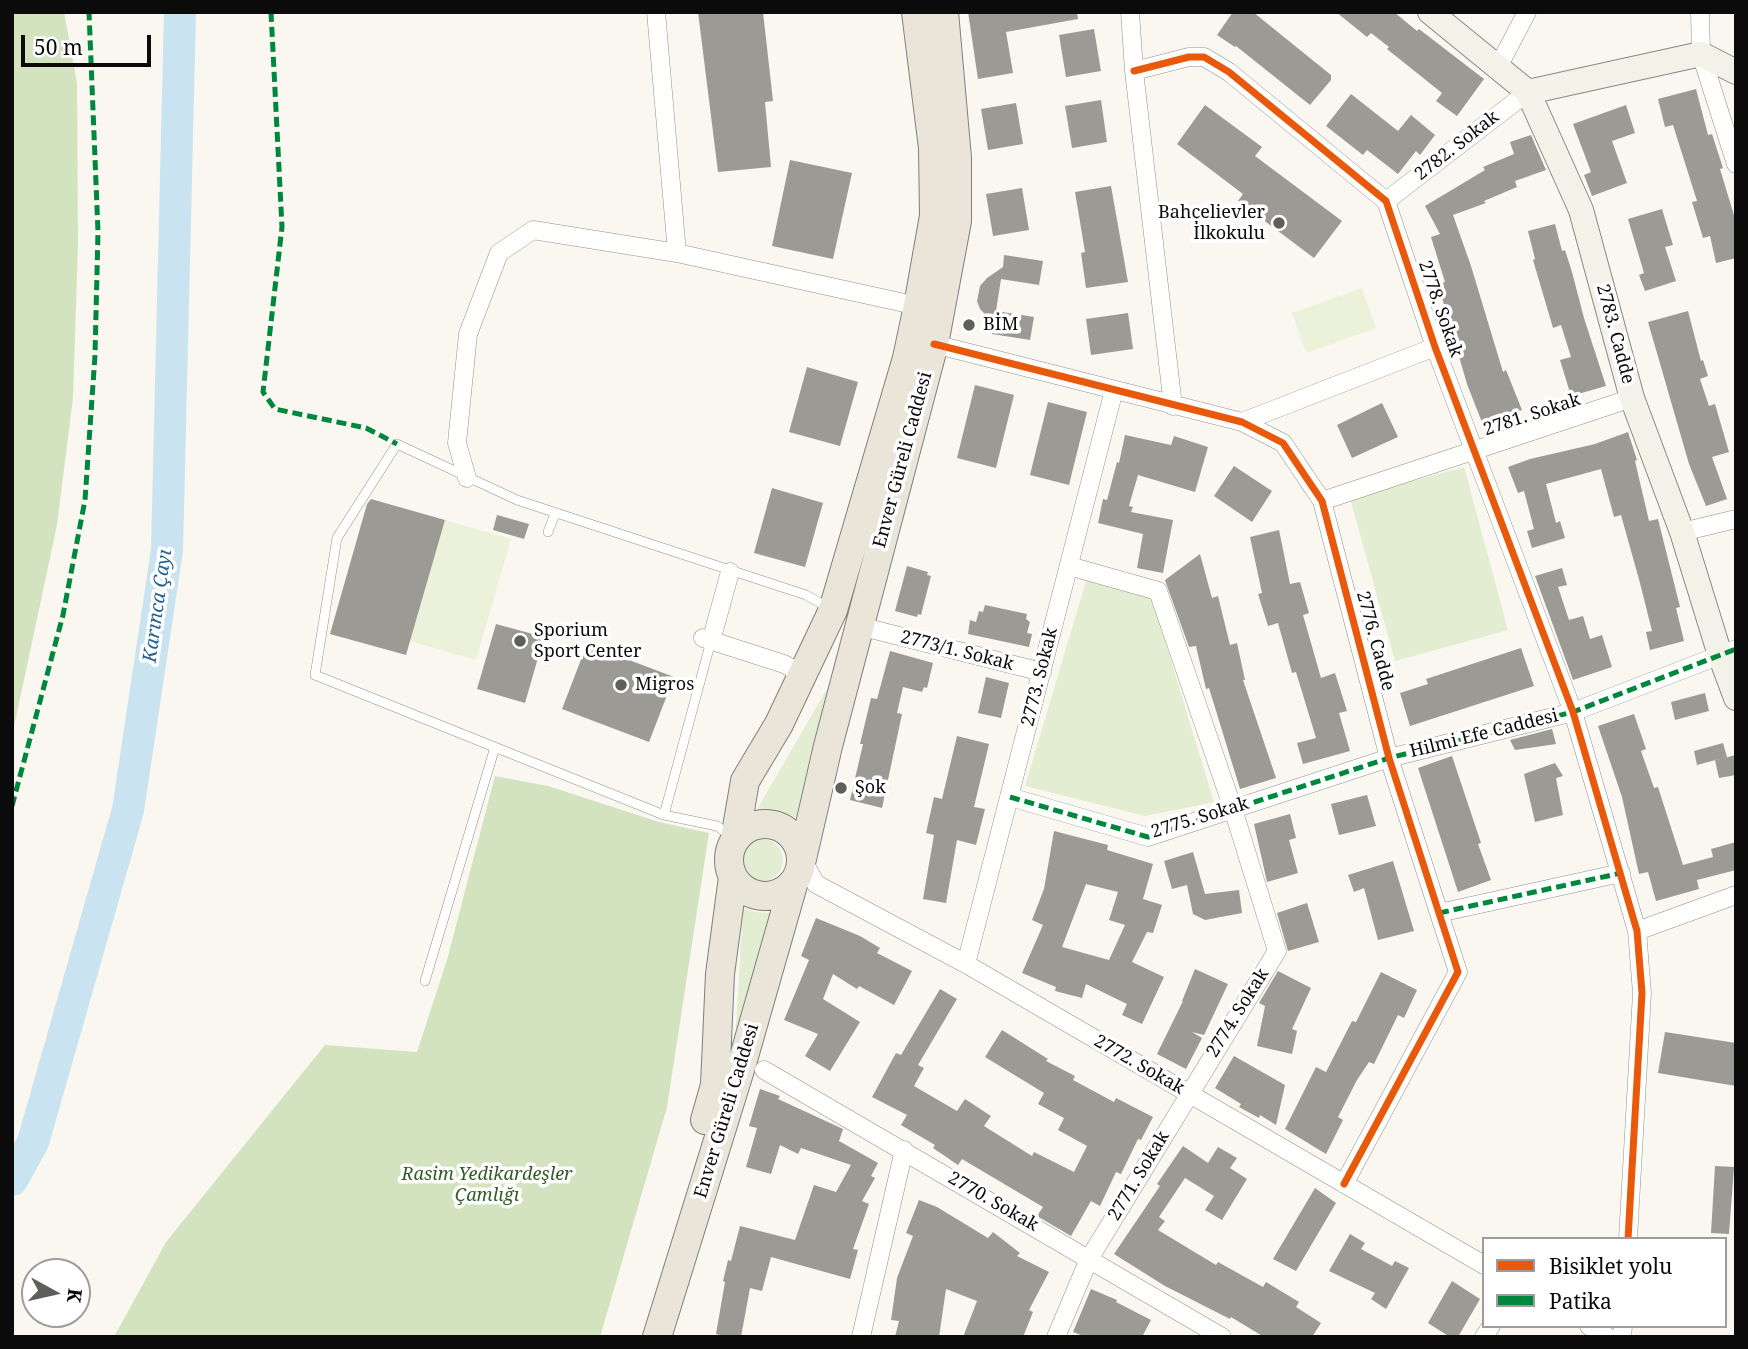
<!DOCTYPE html>
<meta charset="utf-8">
<style>
body{margin:0}
#map{position:relative;width:1748px;height:1349px;overflow:hidden;background:#f9f7ef;font-family:"Noto Serif",serif}
canvas{display:block}
.frame{position:absolute;inset:0;border:14px solid #0b0b0b;pointer-events:none}
.legend{position:absolute;left:1482px;top:1237px;width:245px;height:91px;box-sizing:border-box;background:#fff;border:2px solid #9d9d9d;margin:0;padding:9px 12px;list-style:none;font-size:21px;color:#0b0b0b}
.legend li{display:flex;align-items:center;gap:14px;height:35px}
.legend b{width:35px;border:2px solid #9d9d9d}
.north{position:absolute;left:21px;top:1258px;width:70px;height:70px;box-sizing:border-box;background:#fff;border:2px solid #9d9d9d;border-radius:50%;rotate:98deg;font-size:19px;font-weight:700;line-height:28px;text-align:center;color:#0b0b0b}
.north::after{content:'';display:block;margin:auto;width:24px;height:32px;background:#5e5e5b;clip-path:polygon(50% 0,100% 100%,50% 72%,0 100%)}
.scale{position:absolute;left:21px;top:35px;width:130px;height:32px;box-sizing:border-box;border:4px solid #0b0b0b;border-top:0;padding-left:9px;font-size:21px;line-height:24px;white-space:nowrap;color:#0b0b0b;-webkit-text-stroke:5px #fff;paint-order:stroke}
</style>
<div id="map">
<canvas width="1748" height="1349"></canvas>
<div class="frame"></div>
<ul class="legend">
<li><b style="height:9px;background:#e8590c"></b>Bisiklet yolu</li>
<li><b style="height:9px;background:#00873e"></b>Patika</li>
</ul>
<div class="north">K</div>
<div class="scale">50 m</div>
</div>
<script>
const context = document.querySelector('canvas').getContext('2d');
context.lineJoin = 'round';
function paint(path, color) {
  context.fillStyle = color;
  context.fill(path, 'evenodd');
}
function toPath(rows) {
  const path = new Path2D();
  for (const r of rows) {
    if (r.length === 3) {
      path.moveTo(r[0] + r[2], r[1]);
      path.arc(r[0], r[1], r[2], 0, 2 * Math.PI);
      continue;
    }
    path.moveTo(r[0], r[1]);
    for (let i = 2; i < r.length; i += 2) path.lineTo(r[i], r[i + 1]);
  }
  return path;
}
function strokePath(path, color, width, dash) {
  context.strokeStyle = color;
  context.lineWidth = width;
  context.lineCap = dash ? 'butt' : 'round';
  context.setLineDash(dash || []);
  context.stroke(path);
}
function write(font, color, halo, rows, align = 'center') {
  context.font = font + ' "Noto Serif",serif';
  context.lineWidth = 7;
  context.setLineDash([]);
  context.textBaseline = 'middle';
  context.strokeStyle = halo;
  context.fillStyle = color;
  for (const [text, x, y, turn = 0] of rows) {
    context.save();
    context.translate(x, y);
    context.rotate((+turn || 0) * Math.PI / 180);
    context.textAlign = isNaN(turn) ? turn : align;
    if (halo) context.strokeText(text, 0, 0);
    context.fillText(text, 0, 0);
    context.restore();
  }
}
paint(toPath([
 [1464,467,1508,630,1395,661,1350,498],
 [1087,578,1151,595,1214,802,1145,816,1025,786],
 [850,649,799,829,776,813,755,813],
 [762,860,21],
 [743,908,755,912,780,914,733,1078]
]), '#e2edd1');
paint(toPath([
 [12,12,64,12,77,83,78,244,73,398,57,525,12,736],
 [495,776,548,786,659,822,709,833,667,1107,600,1337,114,1337,166,1242,325,1045,417,1052,447,960]
]), '#d3e3c0');
paint(toPath([
 [1362,288,1376,328,1306,353,1292,313],
 [445,520,511,539,476,660,410,641]
]), '#ecf1da');
strokePath(toPath([
 [12,1180,33,1142,128,810,167,550,180,12]
]), '#c9e3f0', 32);
paint(toPath([
 [698,12,763,12,773,101,765,102,771,167,718,172],
 [968,12,1077,12,1078,19,1006,32,1013,73,978,79],
 [1233,12,1253,12,1331,75,1331,80,1310,105,1236,46,1235,47,1217,35],
 [1336,12,1394,12,1417,31,1419,29,1484,79,1457,116,1436,101,1442,93,1387,49,1389,47,1371,33,1367,37],
 [1094,29,1101,71,1066,77,1059,35],
 [1696,89,1708,135,1712,134,1723,168,1720,169,1736,222,1736,258,1716,263,1710,236,1703,238,1692,202,1697,201,1673,125,1665,127,1658,99],
 [1351,94,1398,131,1411,115,1435,135,1420,155,1416,151,1398,174,1367,150,1363,155,1326,126],
 [1101,100,1107,142,1072,148,1065,106],
 [1016,103,1023,144,988,150,981,109],
 [1205,105,1262,147,1255,156,1342,221,1314,258,1238,201,1243,194,1177,144],
 [1626,105,1635,133,1612,141,1627,183,1592,196,1584,175,1591,172,1573,124],
 [1531,135,1546,170,1515,181,1517,187,1484,201,1486,203,1453,215,1471,266,1503,372,1506,370,1522,410,1483,425,1467,384,1438,284,1445,282,1431,237,1440,234,1425,206,1485,170,1483,167,1514,154,1510,142],
 [790,160,852,173,833,259,772,246],
 [1111,186,1128,282,1086,288,1081,253,1085,252,1075,192],
 [1022,188,1029,230,993,236,986,194],
 [1662,209,1673,245,1665,247,1676,281,1645,291,1639,275,1644,273,1628,219],
 [1555,224,1562,251,1565,250,1572,272,1584,318,1606,386,1571,396,1560,360,1571,357,1561,325,1553,328,1533,260,1535,259,1528,231],
 [1004,255,1043,261,1039,285,1001,279,996,311,1034,317,1030,340,992,334,994,324,980,309,977,301,980,286,987,278,1003,267],
 [1688,311,1701,361,1703,360,1708,376,1700,379,1709,406,1715,404,1729,452,1712,457,1727,499,1706,506,1689,464,1648,322],
 [1128,313,1133,349,1091,355,1086,319],
 [807,367,858,382,840,446,789,432],
 [975,385,1014,395,996,468,957,458],
 [1048,402,1087,412,1069,485,1030,475],
 [1382,403,1398,437,1352,458,1337,425],
 [1628,432,1637,460,1635,461,1649,521,1658,519,1680,607,1676,608,1684,641,1650,650,1646,632,1652,631,1640,583,1621,515,1614,517,1601,469,1546,484,1556,523,1560,521,1565,538,1532,548,1527,531,1534,529,1524,491,1518,493,1508,467,1530,459,1595,444],
 [1125,435,1171,445,1174,436,1208,447,1195,492,1138,475,1129,506,1133,507,1131,512,1173,520,1163,573,1137,568,1143,534,1098,523,1103,499,1107,500,1117,462,1119,463],
 [1234,466,1272,491,1252,522,1214,496],
 [772,488,823,503,805,567,754,553],
 [371,499,445,520,406,655,330,634,367,504],
 [497,515,529,524,524,539,493,530],
 [1279,530,1290,584,1300,582,1309,613,1303,615,1321,678,1335,673,1347,711,1339,713,1350,751,1303,764,1297,743,1316,738,1296,672,1292,673,1278,623,1268,626,1258,594,1262,593,1250,537],
 [1200,554,1212,598,1218,596,1230,645,1237,643,1245,680,1243,680,1276,778,1240,789,1209,688,1206,689,1196,646,1189,647,1166,583,1165,580],
 [907,566,928,572,927,575,931,576,921,615,918,614,917,617,895,611],
 [1562,568,1567,585,1558,587,1569,620,1583,616,1590,639,1602,635,1612,667,1573,680,1535,576],
 [985,605,1027,614,1026,619,1030,622,1027,633,1032,634,1029,647,968,634,970,620,976,622,979,611,983,612],
 [496,624,544,637,525,703,477,689],
 [587,644,674,677,649,742,562,709],
 [1521,648,1534,686,1410,726,1400,693,1428,684,1426,679],
 [890,651,933,663,927,688,924,687,922,692,903,687,897,713,902,714,882,808,850,800,863,744,860,744,871,698,877,699],
 [986,677,1009,683,1001,718,978,713],
 [1705,693,1709,711,1675,720,1671,702],
 [1634,714,1646,749,1641,751,1654,788,1658,787,1683,865,1713,857,1711,849,1736,842,1736,870,1697,880,1699,889,1656,901,1648,872,1639,874,1622,797,1598,726],
 [1552,729,1556,744,1515,750,1510,740],
 [957,736,989,744,974,807,985,809,976,845,957,840,946,903,923,899,934,835,926,833,934,797,942,799],
 [1723,743,1727,757,1697,765,1694,751],
 [1736,755,1736,775,1719,778,1715,760],
 [1452,756,1481,843,1478,844,1491,880,1458,892,1418,768],
 [1555,763,1563,776,1556,778,1563,815,1535,822,1524,774],
 [1367,795,1376,826,1339,835,1331,804],
 [1290,814,1296,838,1289,840,1298,873,1267,882,1254,824],
 [1054,831,1108,845,1107,850,1153,864,1143,899,1162,905,1153,933,1147,932,1132,962,1164,977,1142,1024,1122,1015,1127,1004,1086,984,1082,998,1055,991,1056,987,1022,973,1043,925,1032,920,1044,889],
 [1086,884,1118,892,1109,920,1125,925,1109,960,1062,947],
 [1193,852,1205,894,1239,890,1242,913,1205,920,1193,914,1187,885,1172,889,1164,861],
 [1393,861,1414,931,1378,940,1364,888,1354,892,1348,875],
 [1307,903,1319,942,1288,951,1277,913],
 [816,918,860,936,880,948,877,953,912,971,894,1005,859,986,857,989,833,974,823,999,860,1022,830,1071,805,1056,818,1034,784,1020,809,960,801,956],
 [1195,969,1228,984,1204,1035,1192,1032,1202,1038,1186,1069,1157,1054,1183,1001,1182,1001],
 [1278,971,1311,988,1292,1029,1297,1031,1292,1054,1257,1046,1265,1006,1259,1003],
 [1381,972,1417,990,1404,1018,1398,1015,1374,1064,1369,1062,1357,1080,1338,1117,1343,1120,1326,1154,1285,1129,1316,1067,1326,1072,1352,1021,1356,1022],
 [940,989,957,999,918,1065,924,1068,914,1086,957,1111,965,1099,991,1116,984,1126,1032,1156,1034,1152,1074,1172,1087,1146,1058,1130,1064,1118,1038,1104,1044,1093,985,1057,1002,1030,1048,1059,1046,1061,1075,1076,1073,1080,1114,1102,1116,1098,1153,1117,1141,1140,1138,1139,1121,1174,1116,1172,1100,1206,1091,1201,1071,1236,1037,1216,1043,1207,962,1159,958,1165,933,1148,935,1145,901,1125,907,1115,872,1097,896,1053,901,1055],
 [1665,1032,1736,1043,1736,1086,1658,1073],
 [1234,1056,1285,1085,1276,1125,1260,1115,1259,1118,1239,1107,1241,1104,1215,1088],
 [760,1089,780,1096,778,1099,843,1129,839,1141,878,1163,871,1176,875,1178,862,1201,869,1204,853,1249,858,1250,850,1279,771,1257,762,1291,750,1288,741,1337,729,1337,716,1334,725,1282,723,1281,728,1260,731,1261,740,1226,795,1240,814,1185,836,1192,851,1165,801,1148,798,1154,780,1145,771,1174,746,1167,757,1128,749,1126],
 [1183,1146,1208,1163,1218,1147,1237,1158,1230,1168,1247,1179,1222,1220,1205,1210,1214,1196,1185,1178,1159,1217,1165,1221,1158,1230,1216,1265,1218,1262,1263,1287,1266,1282,1299,1302,1296,1307,1321,1323,1312,1337,1264,1337,1231,1317,1230,1319,1165,1286,1114,1254,1160,1186,1157,1184],
 [1715,1166,1734,1167,1729,1234,1711,1233],
 [1315,1188,1336,1203,1296,1271,1273,1259],
 [919,1200,937,1207,988,1238,993,1232,1020,1253,1017,1256,1049,1272,1029,1310,1033,1312,1023,1337,963,1337,977,1301,946,1289,939,1337,895,1337,899,1321,891,1320,897,1278,913,1236,906,1233],
 [1350,1234,1365,1243,1361,1249,1392,1266,1395,1261,1409,1268,1386,1309,1371,1299,1375,1293,1329,1271],
 [1452,1281,1480,1299,1458,1337,1450,1337,1428,1323],
 [1091,1289,1117,1300,1116,1302,1151,1320,1142,1337,1086,1337,1073,1332]
]), '#9c9a95');
const service = toPath([
 [548,532,555,514],
 [711,641,664,815,717,826,731,836],
 [664,815,315,675,337,538,397,444,517,500,806,595,831,609],
 [425,981,495,747]
]);
const minor = toPath([
 [1130,12,1134,71,1173,406],
 [1700,12,1701,54,1736,164],
 [1498,67,1527,12],
 [1134,71,1189,57,1204,57,1229,72,1386,201,1435,347,1573,712,1637,931,1642,993,1628,1239],
 [1386,201,1528,92],
 [677,253,918,306],
 [934,344,1242,422,1283,443,1322,501,1389,758,1458,972,1344,1184],
 [1242,422,1435,347],
 [467,478,457,443,468,334,499,253,533,230,677,253,656,12],
 [1322,501,1632,398],
 [1682,532,1736,519],
 [871,629,1042,672],
 [703,638,784,664,802,674],
 [711,641,730,572],
 [1010,797,1148,837,1389,758,1573,712,1736,649],
 [802,859,816,884,966,964,1484,1265],
 [1439,913,1621,873],
 [1637,931,1736,895],
 [966,964,1114,390],
 [764,1070,1222,1337],
 [1589,1326,1608,1337],
 [861,1337,904,1150],
 [1056,1337,1089,1259,1277,951,1233,809,1158,591,1069,566],
 [1484,1337,1491,1326],
 [1622,1337,1623,1326]
]);
const secondary = toPath([
 [1430,12,1528,92,1581,210,1632,398,1682,532,1720,655,1736,698],
 [1528,92,1701,54,1736,72]
]);
const primary = toPath([
 [765,860,36],
 [735,839,745,781,779,724,833,610,907,358,918,306,934,216,933,148,916,12],
 [802,859,828,746,934,344,957,221,957,158,944,12],
 [705,1120,715,1085,720,974,733,877],
 [657,1337,743,1060,793,885]
]);
strokePath(service, '#92918e', 10);
strokePath(minor, '#92918e', 19);
strokePath(secondary, '#898884', 26);
strokePath(primary, '#7f7f7b', 30);
strokePath(service, '#fefefd', 9);
strokePath(minor, '#fefefd', 18);
strokePath(secondary, '#f3f2e9', 24);
strokePath(primary, '#e9e5d9', 28);
strokePath(toPath([
 [271,12,282,227,263,392,275,409,366,428,397,444],
 [1010,797,1148,837,1389,758,1573,712,1736,649],
 [12,806,63,615,85,500,95,355,98,232,89,12],
 [1439,913,1621,873]
]), '#00873e', 5, [10, 5]);
strokePath(toPath([
 [1134,71,1189,57,1204,57,1229,72,1386,201,1435,347,1573,712,1637,931,1642,993,1628,1239],
 [934,344,1242,422,1283,443,1322,501,1389,758,1458,972,1344,1184]
]), '#e8590c', 7);
for (const [x, y, r, color] of [
 [1279,223,7,"#5e5e5b"],
 [969,325,7,"#5e5e5b"],
 [520,641,7,"#5e5e5b"],
 [621,685,7,"#5e5e5b"],
 [841,788,7,"#5e5e5b"]
]) {
  const dot = new Path2D();
  dot.arc(x, y, r, 0, 2 * Math.PI);
  context.fillStyle = color;
  context.fill(dot);
  strokePath(dot, '#fff', 2.5);
}
write('18px', '#0b0b0b', '#fff', [
 ["2782. Sokak",1457,146,-38],
 ["2778. Sokak",1440,309,71],
 ["2783. Cadde",1615,334,75],
 ["2781. Sokak",1532,415,-18],
 ["Enver Güreli Caddesi",903,460,-75],
 ["2776. Cadde",1375,641,75],
 ["2773/1. Sokak",957,651,14],
 ["2773. Sokak",1040,677,-76],
 ["Hilmi Efe Caddesi",1484,734,-14],
 ["2775. Sokak",1200,818,-17],
 ["2774. Sokak",1238,1013,-58],
 ["2772. Sokak",1139,1065,30],
 ["Enver Güreli Caddesi",727,1111,-73],
 ["2771. Sokak",1139,1176,-59],
 ["2770. Sokak",993,1202,30]
]);
write('18px', '#0b0b0b', '#fff', [
 ["Bahçelievler",1265,213,"right"],
 ["İlkokulu",1265,234,"right"],
 ["BİM",983,325],
 ["Sporium",534,631],
 ["Sport Center",534,652],
 ["Migros",635,685],
 ["Şok",855,788]
], 'left');
write('italic 18px', '#2f5c22', '#fff', [
 ["Rasim Yedikardeşler",487,1175],
 ["Çamlığı",487,1196]
]);
write('italic 19px', '#206291', '#fff', [
 ["Karınca Çayı",158,606,-82]
]);
</script>
